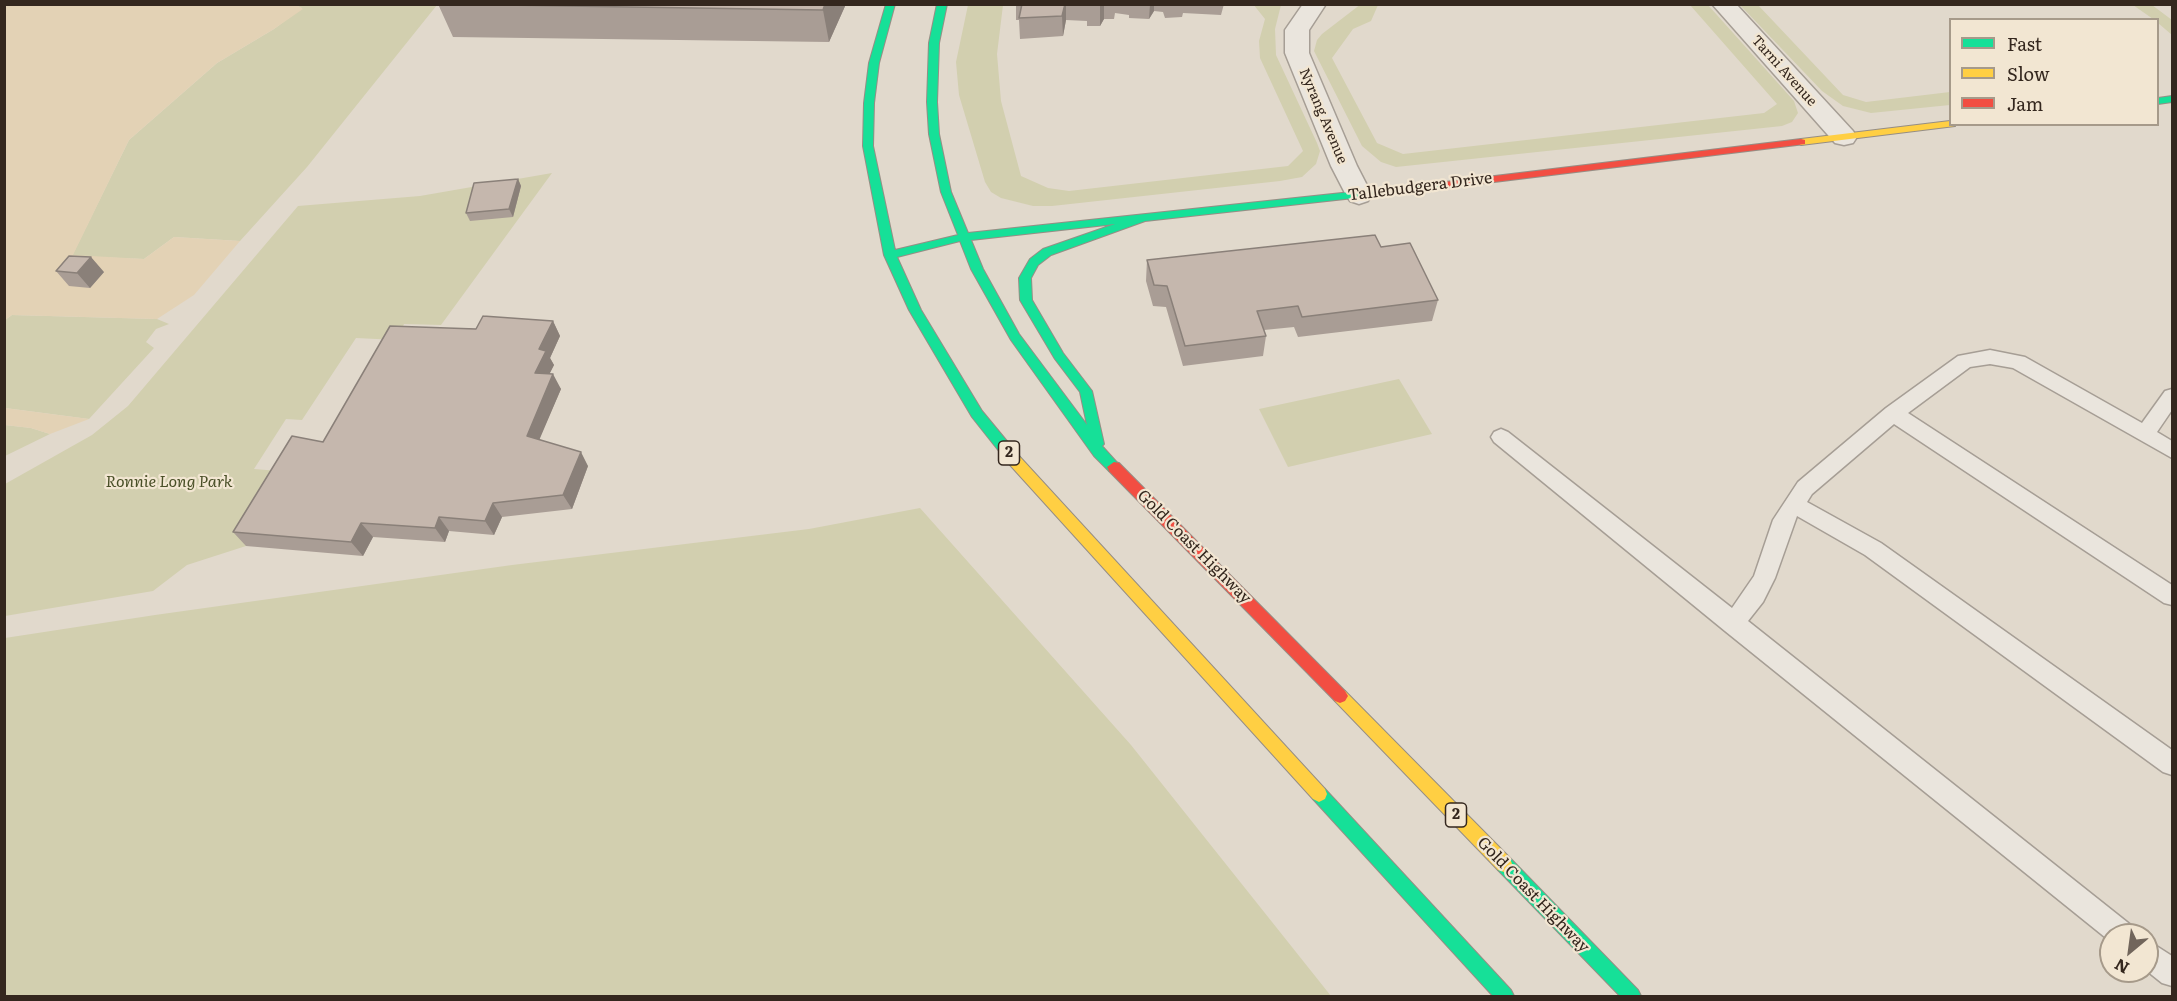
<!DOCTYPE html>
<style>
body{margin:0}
#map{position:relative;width:2177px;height:1001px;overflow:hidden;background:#e1d9cc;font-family:Literata,serif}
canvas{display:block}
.frame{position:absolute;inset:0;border:6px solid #34271e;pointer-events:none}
.legend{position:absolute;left:1949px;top:18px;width:210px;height:108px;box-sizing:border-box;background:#f2e6d2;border:2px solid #a69a8a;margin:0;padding:8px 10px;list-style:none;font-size:18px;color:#34271e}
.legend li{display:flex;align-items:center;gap:12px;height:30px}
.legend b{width:30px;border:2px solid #a69a8a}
.north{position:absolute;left:2099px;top:923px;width:60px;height:60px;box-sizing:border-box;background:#f2e6d2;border:2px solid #a69a8a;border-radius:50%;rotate:209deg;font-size:16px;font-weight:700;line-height:24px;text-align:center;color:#34271e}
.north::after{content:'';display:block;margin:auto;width:21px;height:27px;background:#71655b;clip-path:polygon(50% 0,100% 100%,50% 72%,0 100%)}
</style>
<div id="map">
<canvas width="2177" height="1001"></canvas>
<div class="frame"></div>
<ul class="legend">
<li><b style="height:8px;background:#16e098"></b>Fast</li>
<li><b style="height:8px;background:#ffcf43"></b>Slow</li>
<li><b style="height:8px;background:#f24e42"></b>Jam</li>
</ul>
<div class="north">N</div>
</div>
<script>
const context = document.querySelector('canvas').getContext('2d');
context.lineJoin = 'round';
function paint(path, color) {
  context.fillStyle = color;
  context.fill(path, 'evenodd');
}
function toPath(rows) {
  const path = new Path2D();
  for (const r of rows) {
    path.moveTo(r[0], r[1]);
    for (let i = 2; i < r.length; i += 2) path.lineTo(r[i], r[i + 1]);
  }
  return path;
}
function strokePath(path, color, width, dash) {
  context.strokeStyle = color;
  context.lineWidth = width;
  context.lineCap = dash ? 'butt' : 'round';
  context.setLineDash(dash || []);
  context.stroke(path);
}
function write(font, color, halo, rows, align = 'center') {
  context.font = font + ' Literata,serif';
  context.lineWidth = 4.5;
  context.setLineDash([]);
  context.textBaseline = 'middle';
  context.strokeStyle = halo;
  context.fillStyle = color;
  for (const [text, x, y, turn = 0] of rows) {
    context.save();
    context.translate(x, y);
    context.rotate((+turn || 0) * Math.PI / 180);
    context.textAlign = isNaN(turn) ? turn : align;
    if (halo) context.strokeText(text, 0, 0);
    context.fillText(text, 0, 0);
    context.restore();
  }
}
paint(toPath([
 [1361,4,1378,5,1371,21,1353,29,1332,58,1377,143,1403,154,1764,113,1777,104,1690,5,1708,5,1794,101,1798,113,1792,122,1782,126,1396,167,1381,162,1362,146,1314,51,1317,40,1322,34],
 [295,5,437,5,307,167,240,241,174,237,144,259,72,256,129,140,217,63,274,29,302,8],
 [968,5,1003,5,997,54,1001,101,1021,176,1048,188,1069,191,1288,166,1303,151,1260,58,1259,41,1265,19,1253,4,1281,5,1275,29,1276,55,1317,143,1320,151,1316,164,1302,177,1280,181,1052,206,1033,206,1001,198,991,192,985,182,959,95,956,62],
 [1740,5,1758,5,1843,95,1866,102,1950,92,1950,105,1871,113,1843,106,1822,91],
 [2133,5,2152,5,2172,20,2172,35,2158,23,2158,20,2153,19],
 [552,173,441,325,404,324,397,340,356,338,302,420,286,419,254,469,291,472,246,546,187,565,153,591,5,616,5,484,92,435,128,406,298,206,420,196],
 [12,315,157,319,169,324,156,329,146,342,154,348,89,419,5,408,5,320],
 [1399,379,1432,434,1288,467,1259,409],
 [5,425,31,428,50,434,5,456],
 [920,508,1131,745,1331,996,5,996,5,638,155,615,512,565,809,529]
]), '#d2cfaf');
paint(toPath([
 [295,4,303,9,274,29,217,63,129,140,73,255,144,259,174,237,240,241,194,295,157,319,12,315,5,320,5,5],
 [5,408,89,419,50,434,31,428,5,425]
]), '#e3d2b5');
const lane = toPath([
 [1990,350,2025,357,2142,423,2165,391,2172,389,2172,410,2157,432,2172,441,2172,458,2013,368,1990,364,1970,367,1908,413,2172,585,2172,605,2164,603,1894,424,1812,494,1807,502,1881,543,2172,750,2172,775,2163,772,1865,555,1797,516,1775,578,1763,602,1748,621,2132,926,2136,935,2111,935,2111,942,1725,631,1494,442,1491,437,1494,432,1501,429,1508,432,1732,608,1754,576,1773,520,1798,482,1886,408,1958,356,1990,350],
 [2147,940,2172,956,2172,986,2162,983,2147,971,2147,940]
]);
const street = toPath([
 [1303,4,1326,4,1309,30,1309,53,1357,166,1372,195,1368,201,1359,204,1350,201,1346,195,1331,166,1285,53,1285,30,1303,4],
 [1712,4,1736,4,1853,131,1857,137,1853,143,1844,145,1835,143,1712,4]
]);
const fast = toPath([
 [886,4,895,4,879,63,874,103,873,146,895,250,958,235,941,192,929,134,927,102,929,43,937,4,947,4,939,43,937,102,939,134,951,192,968,233,1445,182,1450,185,1445,188,1145,221,1051,255,1038,265,1031,278,1032,300,1063,353,1092,391,1104,444,1102,446,1121,467,1114,472,1109,471,1094,456,1011,340,971,269,960,241,897,257,921,310,982,411,1020,457,1022,461,1020,465,1015,466,1010,465,972,417,909,310,884,255,863,146,864,103,869,63,886,4],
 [1115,224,1043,249,1030,259,1019,278,1020,300,1055,359,1080,392,1087,425,1019,334,983,269,971,240,1115,224],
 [2172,96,2172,102,2158,104,2158,98,2172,96],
 [1319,786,1325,789,1511,990,1514,996,1493,996,1313,799,1311,794,1313,789,1319,786],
 [1504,856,1510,858,1638,990,1641,996,1620,996,1498,870,1496,864,1498,858,1504,856]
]);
const slow = toPath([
 [1950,121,1950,124,1956,124,1955,126,1801,145,1796,142,1801,139,1950,121],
 [1015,456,1020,457,1325,789,1327,794,1325,799,1319,802,1313,799,1010,465,1008,461,1010,457,1015,456],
 [1340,689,1345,691,1510,858,1512,864,1510,870,1504,872,1498,870,1335,701,1332,696,1335,691,1340,689]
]);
const jam = toPath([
 [1801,139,1805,140,1805,144,1445,188,1440,185,1445,182,1801,139],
 [1114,462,1119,463,1345,691,1348,696,1345,701,1340,703,1335,701,1109,471,1107,467,1114,462]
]);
strokePath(lane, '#a69e95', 3);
strokePath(street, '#a69e95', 3);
strokePath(fast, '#968e85', 2);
strokePath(slow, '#968e85', 2);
strokePath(jam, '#968e85', 2);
paint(lane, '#eae5dd');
paint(street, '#eae5dd');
paint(fast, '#16e098');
paint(slow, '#ffcf43');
paint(jam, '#f24e42');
paint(toPath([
 [438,4,846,4,829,42,453,37],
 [1016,4,1224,4,1221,15,1183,13,1182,17,1165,18,1163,12,1154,11,1149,19,1129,18,1129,15,1115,13,1114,19,1104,19,1100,26,1087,26,1087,21,1066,20,1063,36,1020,39,1019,20,1016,20],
 [518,179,521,186,513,217,470,221,466,213],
 [1381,247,1438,300,1432,321,1298,337,1294,327,1264,330,1266,336,1263,356,1183,366,1166,307,1153,306,1146,281,1147,260],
 [56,271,104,272,90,288,69,286],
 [553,321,560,336,550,358,554,365,549,374,561,389,539,439,588,466,572,509,502,517,494,535,449,531,445,542,373,537,363,556,246,546,233,532,323,442,476,329]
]), '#a99d95');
paint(toPath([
 [825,4,846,4,829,42,823,10],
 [1065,4,1066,4,1066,20,1063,36,1062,16],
 [1104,4,1104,19,1100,26,1100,5],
 [1150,4,1154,4,1154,11,1149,19],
 [518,179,521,186,513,217,509,209],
 [91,257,104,272,90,288,77,273],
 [553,321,560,336,550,358,554,365,543,387,535,373,539,349],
 [553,374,561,389,535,450,527,436],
 [581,452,588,466,572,509,563,495],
 [493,503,502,517,494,535,485,521],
 [439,517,449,531,445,542,435,528],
 [361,523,373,537,363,556,351,542]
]), '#8a8079');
const building = toPath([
 [438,4,825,4,823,10,438,4],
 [1022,4,1065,4,1062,16,1019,18,1022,4],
 [518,179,509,209,466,213,474,183,518,179],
 [1375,235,1381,247,1410,243,1438,300,1302,317,1298,306,1257,311,1266,336,1185,346,1167,286,1154,285,1147,260,1375,235],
 [69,256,91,257,77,273,56,271,69,256],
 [483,316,553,321,539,349,546,351,535,373,553,374,527,436,581,452,563,495,493,503,485,521,439,517,435,528,361,523,351,542,233,532,292,436,323,442,390,326,476,329,483,316]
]);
paint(building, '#c5b7ad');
strokePath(building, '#8a8079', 1.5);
write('14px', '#34271e', '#f2e6d2', [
 ["Tarni Avenue",1784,71,48],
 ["Nyrang Avenue",1323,116,67]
]);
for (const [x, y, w] of [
 [1009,453,21],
 [1456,815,21]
]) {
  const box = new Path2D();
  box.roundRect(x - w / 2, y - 12, w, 24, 4.5);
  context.fillStyle = '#f2e6d2';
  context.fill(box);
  strokePath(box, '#34271e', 1.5);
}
write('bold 15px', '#34271e', null, [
 ["2",1009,453],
 ["2",1456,815]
]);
write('16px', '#34271e', '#f2e6d2', [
 ["Tallebudgera Drive",1420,187,-7],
 ["Gold Coast Highway",1194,547,45],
 ["Gold Coast Highway",1533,895,46]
]);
write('italic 16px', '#494f27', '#f2e6d2', [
 ["Ronnie Long Park",169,482]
]);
</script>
